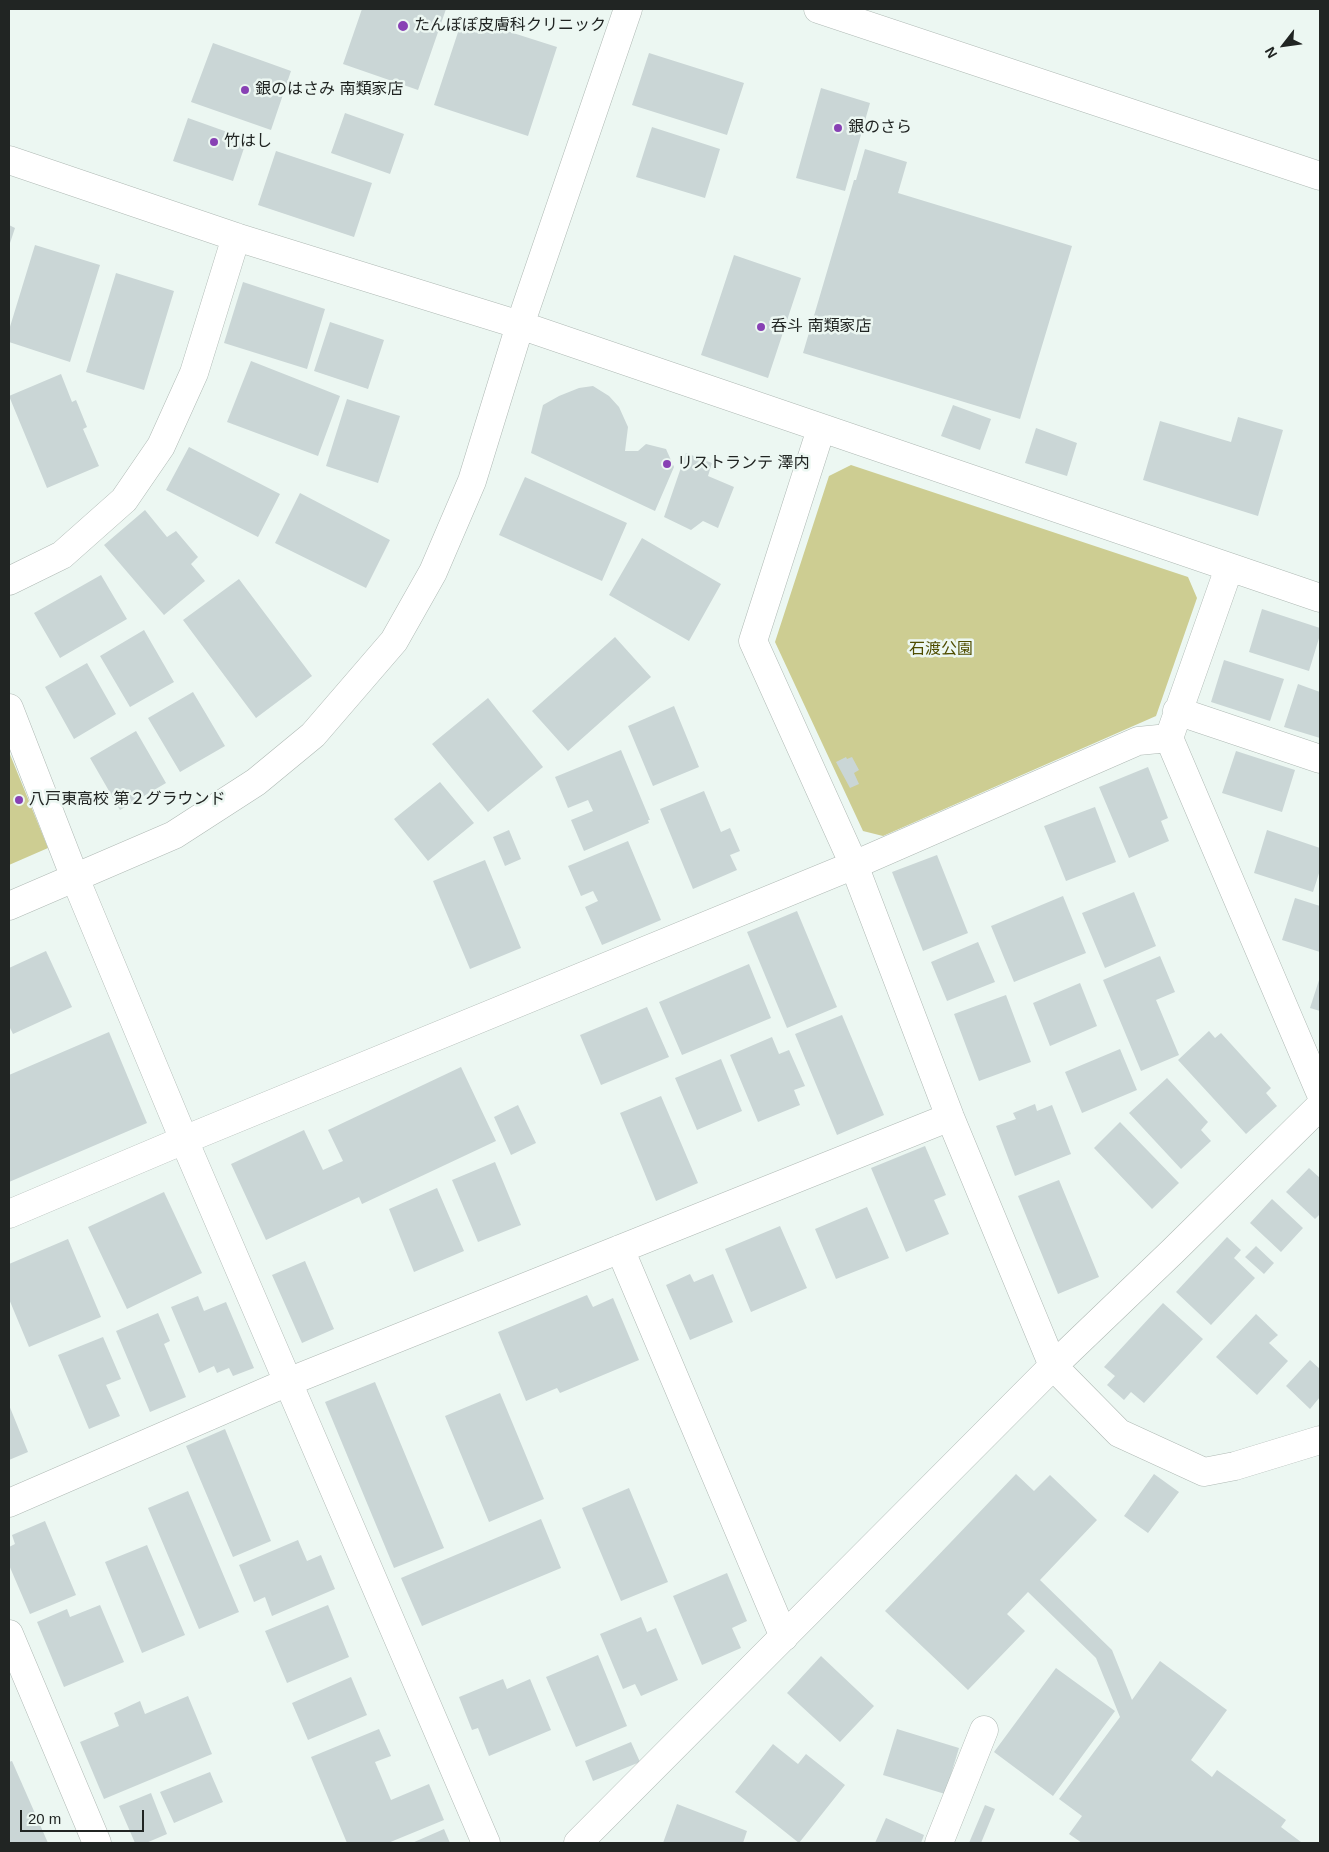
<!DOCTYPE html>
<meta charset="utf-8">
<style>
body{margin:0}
#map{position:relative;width:1329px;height:1852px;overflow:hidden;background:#ecf7f2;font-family:Helvetica,sans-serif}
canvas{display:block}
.frame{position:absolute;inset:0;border:10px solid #212523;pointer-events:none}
.north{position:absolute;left:1259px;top:20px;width:50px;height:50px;-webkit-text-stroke:4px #ecf7f2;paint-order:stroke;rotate:240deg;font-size:14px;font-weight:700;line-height:20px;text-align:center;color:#212523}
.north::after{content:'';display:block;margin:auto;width:18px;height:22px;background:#212523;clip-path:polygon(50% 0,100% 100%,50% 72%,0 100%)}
.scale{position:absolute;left:20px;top:1810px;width:124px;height:22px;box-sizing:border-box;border:2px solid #212523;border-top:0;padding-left:6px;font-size:15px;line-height:18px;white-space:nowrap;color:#212523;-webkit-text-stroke:4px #ecf7f2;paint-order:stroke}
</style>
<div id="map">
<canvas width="1329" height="1852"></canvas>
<div class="frame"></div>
<div class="north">N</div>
<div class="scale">20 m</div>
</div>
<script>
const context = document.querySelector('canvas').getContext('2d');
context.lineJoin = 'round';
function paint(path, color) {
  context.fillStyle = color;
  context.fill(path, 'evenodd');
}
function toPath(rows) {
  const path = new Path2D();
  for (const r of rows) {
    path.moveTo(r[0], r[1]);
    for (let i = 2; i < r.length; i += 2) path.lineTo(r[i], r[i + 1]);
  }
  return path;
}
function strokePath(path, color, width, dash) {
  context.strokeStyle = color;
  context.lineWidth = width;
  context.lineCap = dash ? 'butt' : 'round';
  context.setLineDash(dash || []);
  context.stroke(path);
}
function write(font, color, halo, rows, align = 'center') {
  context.font = font + ' Helvetica,"Noto Sans JP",sans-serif';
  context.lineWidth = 5;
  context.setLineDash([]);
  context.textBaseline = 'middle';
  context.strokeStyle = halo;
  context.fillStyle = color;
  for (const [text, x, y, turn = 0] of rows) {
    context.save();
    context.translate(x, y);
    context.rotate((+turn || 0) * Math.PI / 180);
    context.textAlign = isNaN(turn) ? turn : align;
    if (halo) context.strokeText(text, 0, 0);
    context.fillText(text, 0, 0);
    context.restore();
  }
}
paint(toPath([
 [851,465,1188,577,1197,598,1156,716,883,836,863,831,775,642,829,476],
 [9,752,48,848,9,865]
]), '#cdcd92');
paint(toPath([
 [362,9,446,9,418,90,343,64],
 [463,17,557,47,528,136,434,105],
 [213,43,291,71,271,130,191,102],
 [649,53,744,83,727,135,632,105],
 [821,88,870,103,845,191,796,178],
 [345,113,404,134,390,174,331,153],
 [188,118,247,139,233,181,173,161],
 [652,127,720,149,705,198,636,177],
 [865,149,907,162,898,193,1072,246,1020,419,803,353,854,180,856,180],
 [276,151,372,183,354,237,258,205],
 [9,225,15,228,9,246],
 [35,245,100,265,70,362,9,342,9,330],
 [734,255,801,278,768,378,701,355],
 [116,273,174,291,144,390,86,372],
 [243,282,325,309,307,369,224,343],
 [330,322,384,340,368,389,314,371],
 [251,361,340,396,318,456,227,422],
 [61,374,72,402,76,400,87,427,83,429,99,466,47,488,9,396],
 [593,386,609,396,619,407,628,427,625,451,638,451,646,444,666,449,674,467,655,511,531,453,543,405,559,396,579,388],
 [347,399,400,416,378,483,326,466],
 [953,405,991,419,980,450,941,436],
 [1238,417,1283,430,1258,516,1143,480,1160,421,1231,442],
 [1036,428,1077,443,1067,476,1025,463],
 [189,447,280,494,258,537,166,490],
 [686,453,712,463,708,476,734,487,718,528,703,521,691,530,664,517],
 [525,477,627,523,602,581,499,535],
 [300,493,390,540,366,588,275,543],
 [145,510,167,537,176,531,198,557,191,564,205,581,164,615,104,545],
 [642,538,721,584,689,641,609,595],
 [101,575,127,619,60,658,34,613],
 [239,579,312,676,256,718,183,620],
 [1262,609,1320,628,1320,635,1309,671,1249,652],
 [144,630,174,682,130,707,100,656],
 [615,637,651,677,568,751,532,711],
 [1224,660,1284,679,1270,721,1211,702],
 [87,663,116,714,74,739,45,687],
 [1298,684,1320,692,1320,738,1284,727],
 [193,692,225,746,180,772,148,718],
 [488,698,543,767,488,812,432,744],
 [674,706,699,767,653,786,628,726],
 [136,731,166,783,120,810,90,758],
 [621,750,650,820,648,820,649,823,584,851,571,820,593,811,588,800,568,808,555,777],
 [1236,751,1295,770,1282,812,1222,793],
 [846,757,847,759,852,757,859,770,854,773,859,784,850,788,836,762],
 [1148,767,1168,818,1161,821,1169,841,1129,858,1099,787],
 [440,782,474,823,428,861,394,819],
 [704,791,721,832,730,828,740,851,730,855,737,870,693,889,660,809],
 [1095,807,1116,862,1066,881,1044,826],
 [509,830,521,859,505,866,493,837],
 [1267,830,1320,848,1320,870,1313,892,1254,873],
 [628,841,661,920,602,945,585,907,598,901,593,891,581,896,568,866],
 [937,855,968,933,923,951,892,872],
 [485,860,521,948,470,969,433,881],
 [1134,892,1156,946,1105,968,1082,913],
 [1063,896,1086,953,1014,982,991,926],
 [1295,898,1320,906,1320,952,1282,940],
 [797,911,837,1007,787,1028,747,932],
 [978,942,995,982,947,1001,931,962],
 [46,951,72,1007,13,1034,9,1026,9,968],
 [1160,956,1175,992,1156,1000,1179,1055,1141,1071,1103,980],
 [749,964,771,1018,682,1055,659,1002],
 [1320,977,1320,1011,1310,1008],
 [1080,983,1097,1026,1050,1046,1033,1003],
 [1006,995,1031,1062,979,1081,954,1014],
 [647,1007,669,1057,601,1085,580,1035],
 [842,1015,884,1115,837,1135,795,1034],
 [1209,1031,1215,1038,1221,1033,1271,1088,1266,1093,1277,1106,1246,1134,1178,1060],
 [109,1032,147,1123,9,1182,9,1075],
 [772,1037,779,1054,789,1050,805,1086,794,1090,800,1105,758,1122,730,1055],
 [1120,1049,1137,1090,1082,1113,1065,1072],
 [721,1059,742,1111,697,1130,675,1078],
 [461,1067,496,1141,362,1204,359,1197,266,1240,231,1164,304,1130,323,1170,343,1161,328,1130],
 [1167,1078,1208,1122,1201,1130,1211,1141,1181,1169,1129,1113],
 [661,1096,698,1183,656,1201,620,1113],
 [1035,1104,1037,1111,1052,1105,1071,1154,1015,1176,996,1126,1016,1119,1013,1113],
 [518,1105,536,1143,511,1155,494,1117],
 [1120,1122,1179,1183,1152,1209,1094,1148],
 [925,1146,946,1195,934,1200,949,1234,906,1252,871,1168],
 [495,1162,521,1225,478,1242,452,1180],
 [1309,1168,1320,1178,1320,1214,1315,1219,1286,1192],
 [1059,1180,1099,1277,1058,1294,1018,1196],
 [437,1188,464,1251,414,1272,389,1209],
 [164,1192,202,1273,127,1309,88,1227],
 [1272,1199,1303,1228,1281,1252,1250,1223],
 [867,1207,889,1258,836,1279,815,1229],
 [780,1226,807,1288,751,1312,725,1249],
 [1227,1237,1241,1250,1234,1258,1255,1278,1211,1325,1176,1292],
 [68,1239,101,1317,29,1347,9,1299,9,1264],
 [1256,1246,1274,1263,1264,1274,1245,1257],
 [305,1261,334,1329,302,1343,272,1275],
 [690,1274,694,1282,713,1274,733,1322,690,1340,666,1285],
 [587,1295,593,1307,613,1298,639,1360,560,1393,557,1388,526,1401,498,1332],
 [198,1296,204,1311,226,1302,254,1368,233,1376,229,1368,217,1373,214,1366,199,1373,171,1307],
 [1163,1303,1203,1339,1144,1403,1131,1392,1124,1400,1107,1385,1115,1376,1104,1367],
 [158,1313,170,1341,164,1344,186,1397,150,1412,116,1331],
 [1256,1314,1278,1335,1269,1343,1288,1361,1257,1395,1216,1357],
 [103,1337,121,1379,106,1385,120,1416,89,1429,58,1355],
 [1310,1360,1320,1369,1320,1397,1310,1409,1286,1386],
 [375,1382,444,1548,394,1568,325,1402],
 [500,1393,544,1499,489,1522,445,1416],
 [9,1405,28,1452,9,1460],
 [225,1429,271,1541,233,1557,186,1446],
 [1016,1474,1034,1491,1050,1475,1097,1520,1040,1580,1112,1650,1132,1700,1160,1661,1227,1710,1191,1760,1212,1777,1217,1770,1286,1820,1281,1827,1301,1842,1300,1843,1082,1843,1069,1834,1082,1816,1059,1799,1120,1717,1096,1658,1028,1592,1007,1614,1025,1631,968,1690,885,1611],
 [1154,1474,1179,1492,1148,1533,1124,1516],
 [629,1488,668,1582,621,1601,582,1508],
 [188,1491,239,1612,199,1629,148,1508],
 [541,1519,561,1568,422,1626,401,1578],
 [45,1521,76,1595,30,1614,9,1565,9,1547,15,1544,12,1535],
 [298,1540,307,1561,321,1555,335,1589,272,1616,265,1597,254,1602,239,1565],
 [147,1545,185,1635,142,1653,105,1562],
 [727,1573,747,1621,732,1628,741,1648,702,1665,673,1596],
 [100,1605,124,1662,64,1687,37,1622,67,1609,70,1617],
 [328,1605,349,1657,287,1683,265,1631],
 [641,1617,647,1632,656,1628,678,1680,641,1696,635,1684,623,1689,600,1634],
 [598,1655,627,1726,576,1747,546,1677],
 [821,1656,874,1706,840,1742,787,1693],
 [1056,1668,1115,1711,1053,1796,994,1752],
 [351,1677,367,1715,308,1740,292,1703],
 [503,1679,507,1689,530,1679,551,1730,489,1756,478,1728,472,1730,459,1697],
 [188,1696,212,1754,104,1799,80,1742,119,1726,114,1713,140,1701,145,1714],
 [379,1729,391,1756,375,1762,391,1800,429,1784,444,1820,388,1843,347,1843,311,1757],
 [897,1729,959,1748,945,1794,883,1775],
 [631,1742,640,1762,593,1781,585,1761],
 [773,1744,798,1764,806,1754,845,1785,799,1843,735,1792],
 [12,1761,48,1843,9,1843,9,1762],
 [210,1772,223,1802,174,1823,160,1792],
 [151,1793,167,1834,146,1843,135,1843,119,1806],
 [677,1804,747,1831,743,1843,663,1843],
 [985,1805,995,1809,981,1843,969,1843],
 [886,1818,924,1835,921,1843,875,1843],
 [444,1829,450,1843,412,1843]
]), '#cad6d6');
const minor = toPath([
 [818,9,1320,176],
 [9,160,236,237,520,325,1320,598],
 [821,429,753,641,854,865,950,1117,1053,1366,1119,1433,1204,1472,1235,1466,1320,1440],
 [1229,568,1169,738,1320,1092],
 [9,581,62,555,124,500,161,446,194,373,236,237],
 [9,708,75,878,184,1140,486,1843],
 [1177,711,1320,759],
 [9,906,174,835,256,782,313,735,394,641,433,572,472,481,520,325,628,9],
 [9,1214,184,1140,854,865,1138,741,1169,738],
 [620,1249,784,1637],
 [9,1503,288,1382,950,1117],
 [9,1634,97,1843],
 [578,1843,1053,1366,1173,1251,1320,1106],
 [939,1843,984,1730]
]);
strokePath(minor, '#afb9b4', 29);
strokePath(minor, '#fff', 28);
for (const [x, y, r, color] of [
 [403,26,6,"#8841b4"],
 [245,90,5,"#8841b4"],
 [838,128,5,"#8841b4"],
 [214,142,5,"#8841b4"],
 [761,327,5,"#8841b4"],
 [667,464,5,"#8841b4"],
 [19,800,5,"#8841b4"]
]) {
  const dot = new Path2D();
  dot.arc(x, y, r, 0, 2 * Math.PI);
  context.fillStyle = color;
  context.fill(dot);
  strokePath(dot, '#ecf7f2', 2);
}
write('16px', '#212523', '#ecf7f2', [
 ["たんぽぽ皮膚科クリニック",414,26],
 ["銀のはさみ 南類家店",255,90],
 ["銀のさら",848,128],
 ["竹はし",224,142],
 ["呑斗 南類家店",771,327],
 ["リストランテ 澤内",677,464],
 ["八戸東高校 第２グラウンド",29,800]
], 'left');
write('16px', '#4f4d00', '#ecf7f2', [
 ["石渡公園",941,650]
]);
</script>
